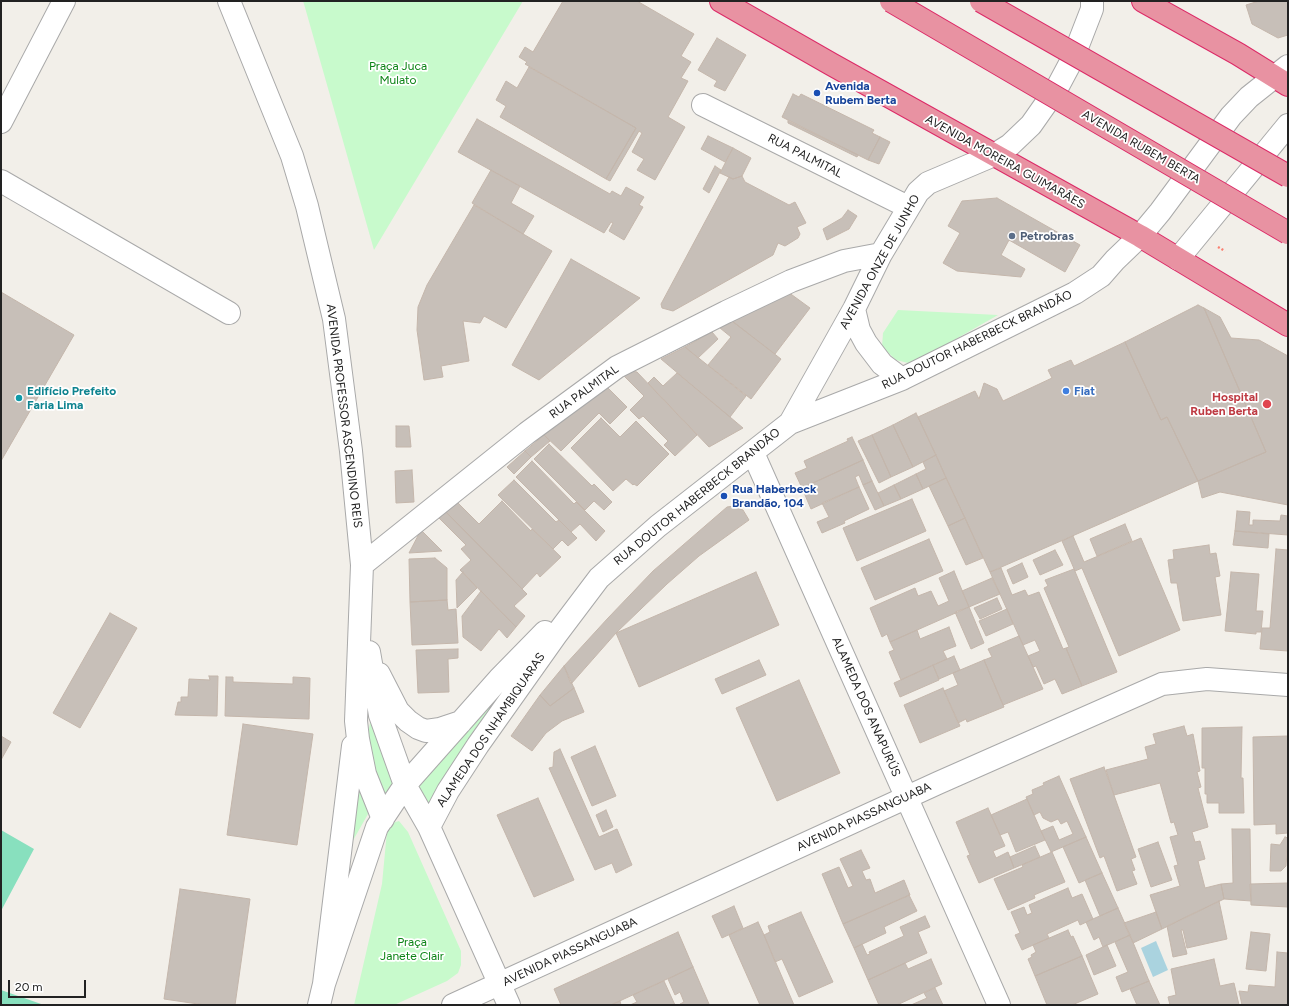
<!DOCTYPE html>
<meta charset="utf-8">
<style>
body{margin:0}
#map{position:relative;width:1289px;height:1006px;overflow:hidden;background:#f2efe9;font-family:Figtree,sans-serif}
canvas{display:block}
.frame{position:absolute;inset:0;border:2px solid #222;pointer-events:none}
.scale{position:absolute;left:8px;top:980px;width:78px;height:18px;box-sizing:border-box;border:2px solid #222;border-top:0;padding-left:5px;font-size:12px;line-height:14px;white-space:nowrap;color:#222;-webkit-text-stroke:3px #fff;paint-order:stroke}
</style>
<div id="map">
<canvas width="1289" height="1006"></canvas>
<div class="frame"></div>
<div class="scale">20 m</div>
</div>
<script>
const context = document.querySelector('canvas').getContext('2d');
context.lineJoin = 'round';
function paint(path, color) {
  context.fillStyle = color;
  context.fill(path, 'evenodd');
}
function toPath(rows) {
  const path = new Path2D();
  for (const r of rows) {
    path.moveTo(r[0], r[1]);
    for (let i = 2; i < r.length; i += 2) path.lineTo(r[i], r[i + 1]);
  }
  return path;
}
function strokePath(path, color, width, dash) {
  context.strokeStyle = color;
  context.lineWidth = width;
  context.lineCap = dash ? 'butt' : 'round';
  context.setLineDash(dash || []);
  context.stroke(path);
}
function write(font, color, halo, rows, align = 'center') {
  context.font = font + ' Figtree,sans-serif';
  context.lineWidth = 3.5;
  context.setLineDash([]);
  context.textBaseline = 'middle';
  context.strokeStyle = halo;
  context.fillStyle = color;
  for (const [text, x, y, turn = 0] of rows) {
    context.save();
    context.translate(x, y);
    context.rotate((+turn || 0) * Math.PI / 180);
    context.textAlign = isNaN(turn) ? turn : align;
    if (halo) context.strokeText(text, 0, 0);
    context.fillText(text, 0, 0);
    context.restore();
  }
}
paint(toPath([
 [303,1,523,1,374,250,304,4],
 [898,310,998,315,912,364,896,360,882,347,883,333],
 [539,640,429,819,410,785],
 [371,716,394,783,368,814,351,844],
 [399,821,408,832,461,951,461,965,458,973,447,981,394,1005,354,1005,382,884,387,831,389,824]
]), '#c8facc');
paint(toPath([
 [1,830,34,849,1,911],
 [1,990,44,1005,1,1005]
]), '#88e0be');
paint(toPath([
 [1156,941,1168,970,1153,977,1141,948]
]), '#aad3df');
const building = toPath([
 [563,1,637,1,694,34,681,56,691,62,681,78,688,81,668,117,685,127,655,180,637,170,644,159,632,152,642,133,639,131,610,181,606,179,636,128,525,64,527,62,519,57,525,47,533,52,563,1],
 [1259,1,1288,1,1288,35,1278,38,1252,24,1246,5,1259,1],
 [717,38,746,55,725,91,714,86,717,81,698,70,717,38],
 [529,67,636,128,606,179,500,117,506,106,496,100,506,81,517,88,529,67],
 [793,94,799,97,801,94,874,130,872,133,880,137,868,160,782,117,793,94],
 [477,119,610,194,612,191,621,196,626,187,644,197,639,205,643,207,624,240,609,231,613,223,611,222,604,233,458,152,477,119],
 [788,121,858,155,857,157,788,123,788,121],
 [708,136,733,148,725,162,701,149,708,136],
 [880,137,890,142,879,164,868,160,880,137],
 [733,148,751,158,742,176,733,179,720,173,733,148],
 [715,166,721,170,709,193,703,189,715,166],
 [491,170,520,186,511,203,534,216,523,234,472,203,491,170],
 [742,176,745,182,789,205,795,202,806,223,797,227,800,234,798,238,785,246,778,243,773,255,673,311,662,308,661,304,729,177,733,179,742,176],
 [997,198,1080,245,1065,272,1009,240,1001,255,1025,269,1021,277,957,271,943,263,960,233,948,226,962,201,997,198],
 [474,205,552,251,506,328,484,316,480,323,463,321,469,361,441,366,443,377,424,380,417,330,418,307,427,285,474,205],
 [848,210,857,216,849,229,827,240,823,229,842,218,848,210],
 [571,259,640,298,539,380,512,365,571,259],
 [1,292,74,335,1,461,1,292],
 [788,292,810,308,775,354,732,321,788,292],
 [1198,305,1204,308,1266,452,1198,481,1167,417,1161,420,1125,342,1198,305],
 [1204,308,1220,317,1231,338,1259,340,1288,356,1288,505,1220,492,1202,498,1198,481,1266,452,1204,308],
 [732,321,781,359,751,399,708,365,731,337,720,328,732,321],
 [712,332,718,339,698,358,685,347,712,332],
 [1125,342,1161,420,1167,417,1198,481,990,572,918,417,975,391,979,399,984,383,997,389,1003,401,1052,378,1048,370,1071,360,1074,366,1125,342],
 [685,347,746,396,730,417,661,359,685,347],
 [631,371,637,372,697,435,675,456,664,445,668,441,643,416,639,419,630,410,644,396,624,376,631,371],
 [677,373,730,417,743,428,709,447,648,383,654,377,663,386,677,373],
 [607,387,627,407,610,424,599,413,561,451,544,435,607,387],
 [916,413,936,455,913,467,893,425,916,413],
 [601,418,620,437,636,421,669,454,637,486,634,484,633,485,626,479,613,491,571,448,601,418],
 [893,425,913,467,891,477,872,435,893,425],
 [396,426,409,426,411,447,396,447,396,426],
 [544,435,550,441,531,457,525,451,544,435],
 [872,435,891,477,879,483,858,441,872,435],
 [852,437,863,460,802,488,795,473,807,468,804,461,848,441,847,439,852,437],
 [549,444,592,486,594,484,612,502,604,510,594,501,585,510,534,459,549,444],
 [525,451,531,457,514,474,507,467,525,451],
 [936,455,946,478,923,489,916,474,926,469,923,462,936,455],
 [863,460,872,481,863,485,859,475,855,477,859,487,811,509,802,488,863,460],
 [532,461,574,504,576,502,605,531,596,541,580,524,571,532,516,477,532,461],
 [412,470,414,502,396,503,395,471,412,470],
 [916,474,923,489,901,499,894,485,916,474],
 [946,478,965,518,948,526,929,486,946,478],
 [514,480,556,522,559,520,577,538,568,546,562,540,553,549,498,495,514,480],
 [872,481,884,506,875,510,863,485,872,481],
 [894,485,901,499,884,506,878,493,894,485],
 [859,487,869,509,844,521,845,523,822,533,817,522,829,517,822,503,859,487],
 [912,499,926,531,857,561,843,528,912,499],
 [502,501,531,531,532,529,561,557,540,577,537,573,522,589,445,511,457,502,479,524,502,501],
 [734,506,743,510,749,520,699,556,667,584,616,633,571,684,564,666,608,618,653,571,727,507,734,506],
 [445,511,527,594,514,606,525,616,516,627,460,570,471,560,461,549,466,545,438,517,445,511],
 [1237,511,1250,512,1249,525,1253,525,1253,520,1280,521,1281,515,1288,516,1288,535,1235,531,1237,511],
 [965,518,983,558,966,565,948,526,965,518],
 [1125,524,1132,541,1097,556,1090,539,1125,524],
 [421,530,442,551,409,553,421,530],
 [1235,531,1269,534,1268,548,1233,545,1235,531],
 [1073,536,1084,562,1141,538,1180,630,1119,656,1082,568,1075,571,1062,541,1073,536],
 [929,539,943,571,875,600,861,568,929,539],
 [1209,545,1210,554,1216,553,1220,576,1215,577,1221,615,1183,621,1177,583,1171,583,1168,560,1174,559,1173,550,1209,545],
 [1276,549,1288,550,1288,651,1260,649,1262,628,1270,628,1276,549],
 [1055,550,1063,565,1040,575,1033,560,1055,550],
 [435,558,447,568,447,600,410,602,409,559,435,558],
 [1022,563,1028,577,1013,584,1007,570,1022,563],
 [1001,568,1012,595,1025,590,1028,596,1039,592,1063,649,1066,648,1082,686,1062,694,1055,679,1044,684,1036,666,1033,667,1028,656,1040,651,1035,640,1023,645,990,572,1001,568],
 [1074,569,1117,672,1082,686,1066,648,1069,647,1044,588,1048,586,1045,580,1074,569],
 [954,571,969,607,890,642,887,634,882,637,870,608,915,588,918,596,931,591,938,606,949,601,939,578,954,571],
 [463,572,477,588,457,608,456,580,463,572],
 [756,572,779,625,639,687,616,633,756,572],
 [1231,572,1259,574,1256,611,1263,611,1261,632,1256,632,1256,634,1225,631,1231,572],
 [992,578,1000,594,969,607,962,591,992,578],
 [481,591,516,627,507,638,499,629,481,651,463,637,462,616,481,591],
 [997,598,1002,609,980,619,974,608,997,598],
 [447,600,448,610,456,609,458,643,412,645,410,602,447,600],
 [969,607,984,643,971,649,955,612,969,607],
 [1007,609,1013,624,986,636,979,621,1007,609],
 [110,613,137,628,80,728,53,713,110,613],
 [949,627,956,646,943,651,947,659,901,680,889,652,894,650,890,642,917,630,920,639,949,627],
 [1019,636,1043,689,1003,705,984,660,992,657,988,649,1019,636],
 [458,649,458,658,448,659,449,692,418,693,416,650,458,649],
 [954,656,960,670,939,679,933,665,954,656],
 [759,660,766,675,722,694,715,679,759,660],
 [984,660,1004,707,967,722,966,719,958,723,944,691,958,685,953,673,984,660],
 [933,665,939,680,900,697,894,683,933,665],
 [564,666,574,688,550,706,540,695,564,666],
 [209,676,218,676,217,716,175,715,178,702,181,702,181,697,188,697,189,679,210,680,209,676],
 [226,677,233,677,233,682,293,684,293,677,310,678,309,719,225,716,226,677],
 [799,680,840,773,777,801,736,708,799,680],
 [574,688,584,712,562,721,546,733,532,751,511,736,540,695,550,706,574,688],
 [943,688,960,726,920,743,904,705,943,688],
 [243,724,313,734,297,845,227,835,243,724],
 [1184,726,1187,736,1193,734,1200,771,1197,772,1201,787,1198,788,1208,827,1192,832,1195,842,1200,841,1205,859,1198,861,1205,888,1221,884,1224,899,1162,929,1150,895,1180,886,1174,866,1178,865,1170,837,1178,835,1174,822,1171,823,1160,783,1114,795,1106,770,1148,759,1145,747,1156,744,1153,734,1184,726],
 [1242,727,1241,778,1243,778,1244,813,1219,813,1219,803,1207,803,1207,794,1205,794,1205,768,1202,768,1202,728,1242,727],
 [1,736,11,742,1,760,1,736],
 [1288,736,1288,833,1276,834,1276,824,1254,825,1253,737,1288,736],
 [595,746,616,796,592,806,571,757,595,746],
 [560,749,599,837,617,829,632,865,616,873,612,863,595,870,549,768,553,767,554,752,560,749],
 [1104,767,1136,857,1131,859,1135,870,1132,871,1137,884,1117,891,1104,856,1100,858,1070,779,1104,767],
 [1059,776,1086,837,1051,852,1041,831,1053,826,1059,840,1073,834,1067,821,1061,824,1058,819,1051,822,1043,818,1040,812,1034,815,1026,797,1033,794,1032,790,1044,785,1043,783,1059,776],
 [538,798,574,880,534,897,497,815,538,798],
 [1027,799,1045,840,1016,852,1008,832,1000,835,991,815,1027,799],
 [988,808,1005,846,993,851,996,858,1008,852,1014,868,979,883,967,856,970,855,956,822,988,808],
 [606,810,613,827,603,832,596,815,606,810],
 [1232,829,1250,829,1251,901,1224,899,1221,884,1233,883,1232,829],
 [1086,837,1102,873,1079,883,1063,847,1086,837],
 [1285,837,1288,838,1286,866,1281,871,1270,871,1271,844,1280,845,1285,837],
 [1158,842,1172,880,1151,887,1138,849,1158,842],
 [1035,846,1040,857,1014,868,1010,857,1035,846],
 [861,850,870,868,862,871,866,880,870,879,875,893,904,880,910,895,843,924,822,874,839,867,848,888,853,886,840,859,861,850],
 [1052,852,1065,882,1034,895,1035,898,1008,910,994,879,1023,867,1022,865,1052,852],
 [1102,873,1118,908,1100,916,1085,880,1102,873],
 [1288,883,1288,907,1251,905,1250,884,1288,883],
 [1068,888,1072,898,1082,894,1093,919,1080,925,1078,920,1047,934,1049,938,1022,950,1015,935,1020,933,1011,912,1024,907,1027,915,1032,913,1029,905,1068,888],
 [180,889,250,899,235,1005,205,1005,164,999,180,889],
 [909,895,917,911,884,927,886,933,854,948,843,924,909,895],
 [1219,901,1227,939,1187,948,1183,930,1181,930,1187,954,1173,957,1167,926,1219,901],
 [734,906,743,928,722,938,712,916,734,906],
 [1118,908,1130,935,1103,947,1099,937,1094,940,1086,922,1118,908],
 [801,912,833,982,799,997,782,959,775,962,764,935,770,932,768,926,801,912],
 [1156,912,1162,929,1133,943,1124,923,1156,912],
 [925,916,930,927,918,932,927,953,868,980,854,948,862,944,867,955,870,954,869,952,904,936,900,927,925,916],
 [758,922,764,935,794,1005,760,1005,729,935,758,922],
 [1068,930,1071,937,1073,936,1082,956,1035,976,1028,959,1032,957,1031,955,1036,952,1033,945,1068,930],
 [678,932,693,967,611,1005,561,1005,554,989,678,932],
 [1251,932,1270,934,1266,971,1246,969,1251,932],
 [1130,935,1149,981,1122,992,1116,977,1128,972,1115,942,1130,935],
 [1107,945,1116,966,1094,975,1086,955,1107,945],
 [1277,952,1288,953,1288,1005,1242,1005,1239,991,1248,992,1249,985,1275,987,1277,952],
 [1082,956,1098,994,1072,1005,1047,1005,1035,976,1082,956],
 [931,959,942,984,897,1005,879,1005,868,980,905,963,908,969,931,959],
 [1214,959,1220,986,1234,983,1239,1005,1170,1005,1168,997,1176,995,1171,969,1214,959],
 [693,967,709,1004,707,1005,680,1005,680,1004,684,1002,680,992,675,995,668,979,693,967],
 [664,981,675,1005,630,1005,637,1002,633,995,664,981],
 [1149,981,1160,1005,1137,1005,1130,989,1149,981],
 [935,988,943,1005,911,1005,927,998,924,993,935,988],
 [620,1001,621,1005,611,1005,620,1001]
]);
paint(building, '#c7bfb8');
strokePath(building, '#c4b6ab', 1);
const minor = toPath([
 [229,1,292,156,307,206,334,319,351,451,362,565,356,721,358,739,365,774,383,819],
 [703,105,908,207],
 [1,122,64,1],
 [1,181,229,313],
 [1178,259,1288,125],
 [854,309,859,330,866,343,882,364,902,379],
 [790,423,854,309,881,254,918,192,928,183,994,155,1010,145,1031,125,1057,88,1073,58,1092,9,1092,1],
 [753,453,999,1005],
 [362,565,527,433,617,367,726,312,791,281,844,261,881,254],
 [369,652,380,715,405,785,429,827,509,1005],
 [379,674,398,711,408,721,418,728,426,731,440,729,461,722],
 [429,827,448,791,478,745,556,635,599,578,658,526,790,423,902,379,1075,293,1101,276,1115,260,1140,236,1160,212,1231,116,1249,97,1288,66],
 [324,984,377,827,405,785,499,679,545,632],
 [319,1005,324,984,353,746],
 [453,1005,938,783,1162,684,1207,679,1288,685]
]);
const highway = toPath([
 [721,1,831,64,1140,236,1288,325],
 [1143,1,1238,54,1288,85]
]);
strokePath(minor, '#a9a9a9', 24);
strokePath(highway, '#dc2a67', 24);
strokePath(toPath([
 [1218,247,1225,251]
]), '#fa8072', 2.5, [2, 2]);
strokePath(minor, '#fff', 22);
strokePath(highway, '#e892a2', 22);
const highwayBridge = toPath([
 [891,1,1288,233],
 [981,1,1288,176]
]);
strokePath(highwayBridge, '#dc2a67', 24, []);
strokePath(highwayBridge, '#e892a2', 22);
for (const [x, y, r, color] of [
 [817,93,4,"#1a4fb4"],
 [1012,236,4,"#5c6f8a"],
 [1066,391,4,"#3f7fe0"],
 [19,398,4,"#0f9aa8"],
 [1267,404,5,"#e0444e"],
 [724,496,4,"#1a4fb4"]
]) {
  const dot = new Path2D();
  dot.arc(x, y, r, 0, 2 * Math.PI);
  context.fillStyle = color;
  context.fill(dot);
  strokePath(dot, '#fff', 1.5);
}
write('12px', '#0c8416', '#fff', [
 ["Praça Juca",398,66],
 ["Mulato",398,80],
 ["Praça",412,942],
 ["Janete Clair",412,956]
]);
write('bold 12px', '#164399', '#fff', [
 ["Avenida",825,86],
 ["Rubem Berta",825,100],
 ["Rua Haberbeck",732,489],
 ["Brandão, 104",732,503]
], 'left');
write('12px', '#222', '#fff', [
 ["AVENIDA RUBEM BERTA",1141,147,30],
 ["RUA PALMITAL",805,156,27],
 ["AVENIDA MOREIRA GUIMARÃES",1005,162,29],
 ["AVENIDA ONZE DE JUNHO",880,262,-61],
 ["RUA DOUTOR HABERBECK BRANDÃO",977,340,-26],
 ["RUA PALMITAL",584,392,-36],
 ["AVENIDA PROFESSOR ASCENDINO REIS",344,416,83],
 ["RUA DOUTOR HABERBECK BRANDÃO",697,497,-39],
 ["ALAMEDA DOS ANAPURÚS",866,707,66],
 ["ALAMEDA DOS NHAMBIQUARAS",491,730,-56],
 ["AVENIDA PIASSANGUABA",864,817,-25],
 ["AVENIDA PIASSANGUABA",570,952,-25]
]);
write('bold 12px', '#4e5e75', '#fff', [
 ["Petrobras",1020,236]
], 'left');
write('bold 12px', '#0d838f', '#fff', [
 ["Edifício Prefeito",27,391],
 ["Faria Lima",27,405]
], 'left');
write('bold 12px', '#366cbe', '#fff', [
 ["Fiat",1074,391]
], 'left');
write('bold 12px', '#be3a42', '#fff', [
 ["Hospital",1258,397],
 ["Ruben Berta",1258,411]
], 'right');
</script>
